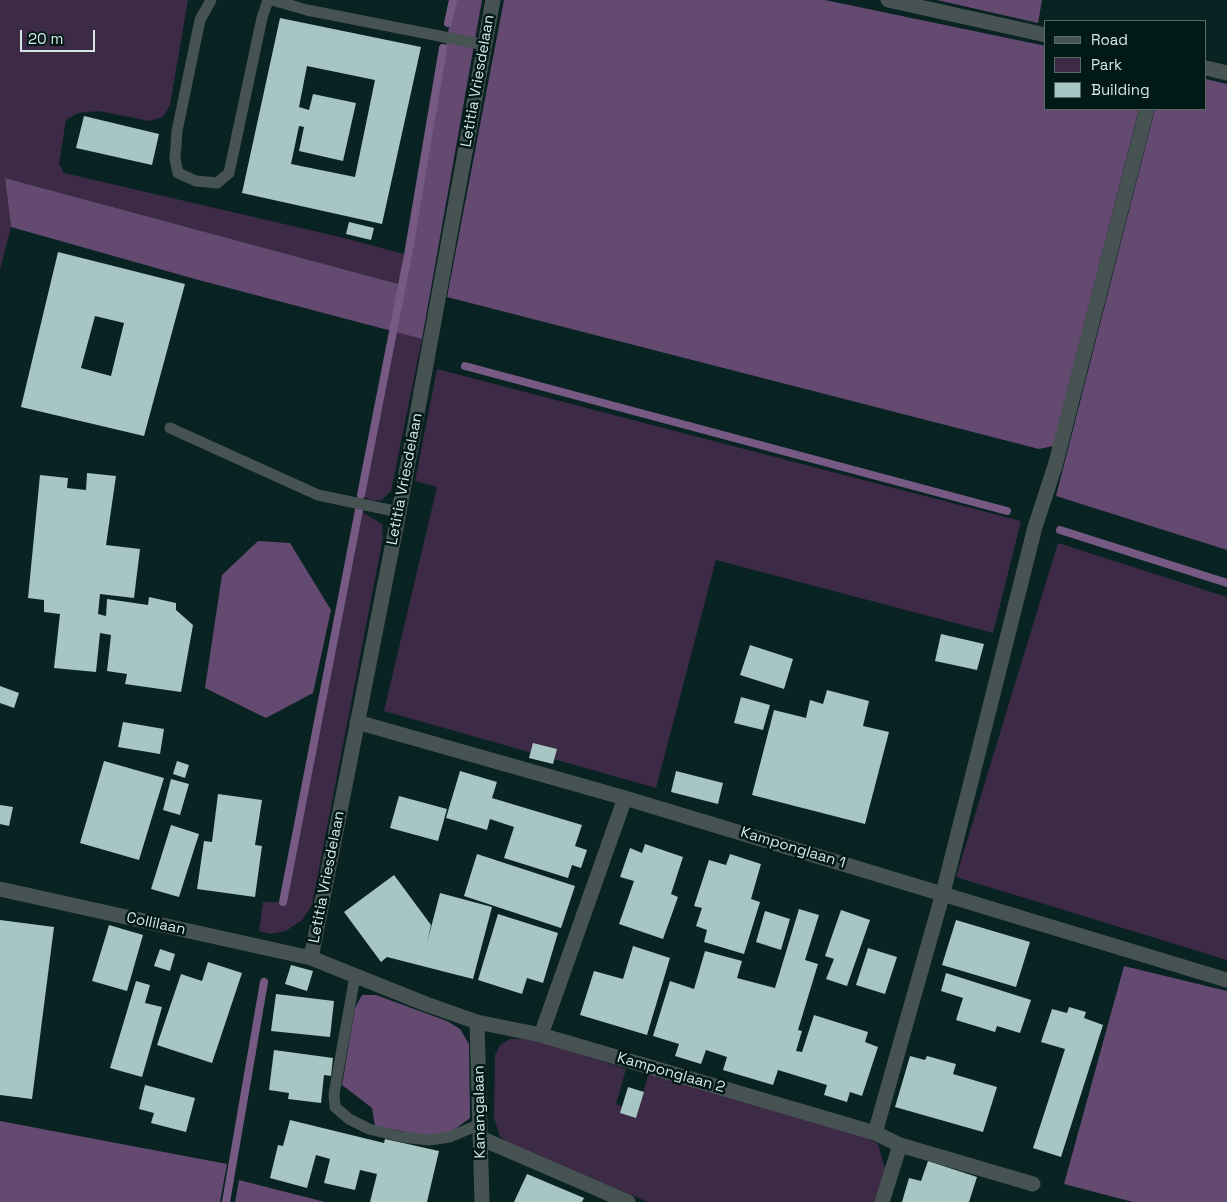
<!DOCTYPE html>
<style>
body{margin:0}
#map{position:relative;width:1227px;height:1202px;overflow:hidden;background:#092322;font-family:"Space Grotesk",sans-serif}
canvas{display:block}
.legend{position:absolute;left:1044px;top:20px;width:162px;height:90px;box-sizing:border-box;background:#011a18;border:1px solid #576c6a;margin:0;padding:6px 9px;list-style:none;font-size:15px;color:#d8e7e6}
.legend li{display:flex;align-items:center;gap:10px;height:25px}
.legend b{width:25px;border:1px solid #576c6a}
.scale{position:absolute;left:20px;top:30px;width:75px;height:22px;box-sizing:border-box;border:2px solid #d8e7e6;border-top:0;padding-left:6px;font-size:15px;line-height:18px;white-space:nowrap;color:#d8e7e6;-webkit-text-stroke:4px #011a18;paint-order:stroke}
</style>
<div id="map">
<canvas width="1227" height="1202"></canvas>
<ul class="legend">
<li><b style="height:6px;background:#475252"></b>Road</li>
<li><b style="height:14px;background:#3d2a46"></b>Park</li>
<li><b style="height:14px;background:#a7c5c3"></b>Building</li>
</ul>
<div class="scale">20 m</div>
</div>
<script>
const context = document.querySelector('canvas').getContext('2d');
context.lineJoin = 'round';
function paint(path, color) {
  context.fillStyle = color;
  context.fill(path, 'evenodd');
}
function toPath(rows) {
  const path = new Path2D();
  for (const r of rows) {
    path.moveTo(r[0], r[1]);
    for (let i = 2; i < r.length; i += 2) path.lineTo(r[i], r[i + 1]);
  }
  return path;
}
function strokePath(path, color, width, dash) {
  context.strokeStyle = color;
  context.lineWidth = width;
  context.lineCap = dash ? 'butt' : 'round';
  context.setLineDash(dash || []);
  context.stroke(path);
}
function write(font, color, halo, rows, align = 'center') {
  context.font = font + ' "Space Grotesk",sans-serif';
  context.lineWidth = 5;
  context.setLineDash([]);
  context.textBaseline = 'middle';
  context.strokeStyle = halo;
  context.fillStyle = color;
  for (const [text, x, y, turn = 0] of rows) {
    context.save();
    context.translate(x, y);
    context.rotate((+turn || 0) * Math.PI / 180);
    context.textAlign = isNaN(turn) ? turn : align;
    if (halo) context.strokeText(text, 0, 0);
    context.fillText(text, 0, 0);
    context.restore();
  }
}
paint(toPath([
 [0,0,188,0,170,105,163,117,149,121,99,111,78,113,66,120,59,164,64,173,340,237,408,255,402,285,5,178,11,227,0,270],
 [393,331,422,339,391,491,382,500,372,501,361,495],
 [437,369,1021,521,993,633,716,560,656,788,384,711,437,487,415,481],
 [359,510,382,524,383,538,312,905,302,920,286,931,270,934,259,931,263,902,283,902],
 [1058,543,1227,597,1227,960,956,877],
 [510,1039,527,1039,547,1043,626,1069,616,1104,637,1112,649,1073,867,1138,878,1144,885,1169,874,1202,648,1202,509,1143,500,1137,494,1118,495,1055,500,1045]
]), '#3d2a46');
paint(toPath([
 [454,0,482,0,422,339,195,279,11,227,5,178,402,285],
 [504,0,825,0,1046,46,1046,109,1139,109,1053,446,1039,449,447,297],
 [937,0,1042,0,1038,23],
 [1206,79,1227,84,1227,550,1056,496,1155,109,1206,109],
 [258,541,290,543,331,610,313,693,266,718,205,688,222,575],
 [1124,966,1227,991,1227,1202,1133,1202,1064,1184],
 [362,995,376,995,447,1021,460,1029,469,1044,470,1118,451,1132,427,1136,375,1126,372,1108,342,1085,355,1008],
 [0,1121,227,1164,220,1202,0,1202],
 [239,1180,325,1202,235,1202]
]), '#644971');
strokePath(toPath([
 [448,23,453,0],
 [465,366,1007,511],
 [361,495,408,255,443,48],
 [1060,530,1227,583],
 [283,902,359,510],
 [226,1202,264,982]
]), '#765a83', 8);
paint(toPath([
 [280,18,421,47,382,224,242,193],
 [307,66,375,80,355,177,291,164,299,126,304,127,299,151,343,161,356,103,313,94,309,110,299,107],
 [84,116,159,134,152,165,76,148],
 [349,222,374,228,371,240,346,234],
 [58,252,185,284,144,436,21,407],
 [95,316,124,323,111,376,81,368],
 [87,473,116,476,106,545,140,549,134,598,100,594,98,614,106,616,107,599,148,605,149,597,176,603,176,610,193,625,181,692,125,684,127,674,107,671,111,635,100,633,96,672,54,668,60,614,44,612,44,600,28,598,40,475,68,478,67,488,86,490],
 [941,634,984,644,977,670,935,661],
 [750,645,793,659,784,689,740,675],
 [0,686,19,693,14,708,0,703],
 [827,690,869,701,863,726,889,732,865,824,752,795,774,710,806,718,810,700,823,704],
 [741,697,770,705,763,730,734,723],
 [123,722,164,729,160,754,118,747],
 [533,743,557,749,553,764,529,758],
 [104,761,164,778,139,860,80,843],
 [177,761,189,765,185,778,173,774],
 [460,771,497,782,492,798,582,825,575,846,587,850,581,868,572,865,568,878,504,858,514,827,490,819,487,830,446,818],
 [676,771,723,783,718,804,671,792],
 [171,779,189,784,180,815,163,810],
 [218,794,262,800,255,845,262,846,255,897,197,889,204,841,212,842],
 [399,796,447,809,438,841,390,828],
 [0,805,13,807,9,826,0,824],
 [171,825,199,834,179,897,151,889],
 [645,844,683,857,671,894,678,897,663,939,619,924,634,881,620,877,630,848,642,853],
 [477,854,575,886,561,928,464,896],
 [730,854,761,864,751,899,760,902,744,954,704,942,707,930,696,926,702,908,694,906,709,860,726,865],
 [394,875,431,925,427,943,440,893,492,907,473,979,387,957,381,962,344,912],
 [799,909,819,915,805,960,818,964,798,1030,802,1031,796,1051,802,1052,814,1015,868,1032,865,1042,878,1047,862,1096,850,1092,847,1102,824,1095,827,1085,778,1070,773,1085,723,1070,727,1057,706,1050,701,1064,675,1056,679,1044,653,1036,670,981,694,989,705,951,742,961,737,978,775,988],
 [841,910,870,920,847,986,826,979,834,959,825,956],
 [765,911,790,919,781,950,756,942],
 [498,914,558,933,543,983,527,978,522,994,478,980],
 [0,920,54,927,32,1099,0,1095],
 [956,920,1030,942,1016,987,942,965],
 [109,925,143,935,127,991,92,981],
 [633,946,670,958,647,1035,580,1015,594,971,623,979],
 [868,948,897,957,885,994,856,985],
 [160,949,175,954,170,971,154,966],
 [208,962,242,973,212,1063,157,1045,181,974,202,981],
 [291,965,313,971,307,991,285,984],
 [946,973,1031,1000,1020,1033,997,1026,995,1032,956,1020,963,998,941,991],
 [136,981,150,985,145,1003,162,1007,142,1077,110,1068],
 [276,994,334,1001,330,1037,271,1031],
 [1069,1007,1086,1012,1084,1018,1103,1025,1061,1157,1033,1148,1065,1049,1041,1042,1052,1009,1067,1013],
 [274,1050,333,1058,331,1076,324,1075,321,1103,288,1099,289,1093,269,1090],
 [910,1056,925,1060,927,1056,956,1064,953,1074,997,1087,983,1132,895,1107],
 [145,1085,195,1098,186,1132,151,1123,154,1113,139,1109],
 [628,1087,644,1092,636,1118,620,1113],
 [290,1120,384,1143,385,1139,439,1151,427,1202,370,1202,377,1174,360,1170,355,1190,324,1183,330,1159,316,1155,307,1188,270,1178,278,1145,283,1146],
 [928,1161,977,1177,969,1202,902,1202,909,1178,921,1181],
 [527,1174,584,1198,582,1202,514,1202]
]), '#a7c5c3');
strokePath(toPath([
 [211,0,200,20,177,131,175,159,178,173,196,181,217,183,229,173,262,18,268,0],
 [272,0,307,10,485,45],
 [170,428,318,495,399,512],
 [355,976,334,1094,335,1107,349,1119,369,1129,402,1137,429,1140,450,1137,480,1124]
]), '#475252', 11);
strokePath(toPath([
 [888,0,1046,35],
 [1206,68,1227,73],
 [357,722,625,798,1227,980],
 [0,889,311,958,426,1004,477,1022,541,1035,875,1133,900,1145,1033,1184],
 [311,958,399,512,493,0],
 [477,1022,482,1202],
 [541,1035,625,798],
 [875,1133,943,893,1035,527,1055,466,1147,109],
 [480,1138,628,1202],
 [882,1202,900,1145]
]), '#475252', 15);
write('15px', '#d8e7e6', '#011a18', [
 ["Letitia Vriesdelaan",478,81,-80],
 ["Letitia Vriesdelaan",405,479,-79],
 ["Kamponglaan 1",793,848,17],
 ["Letitia Vriesdelaan",327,877,-79],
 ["Collilaan",156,924,12],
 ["Kamponglaan 2",671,1073,16],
 ["Kanangalaan",480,1112,-91]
]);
</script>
